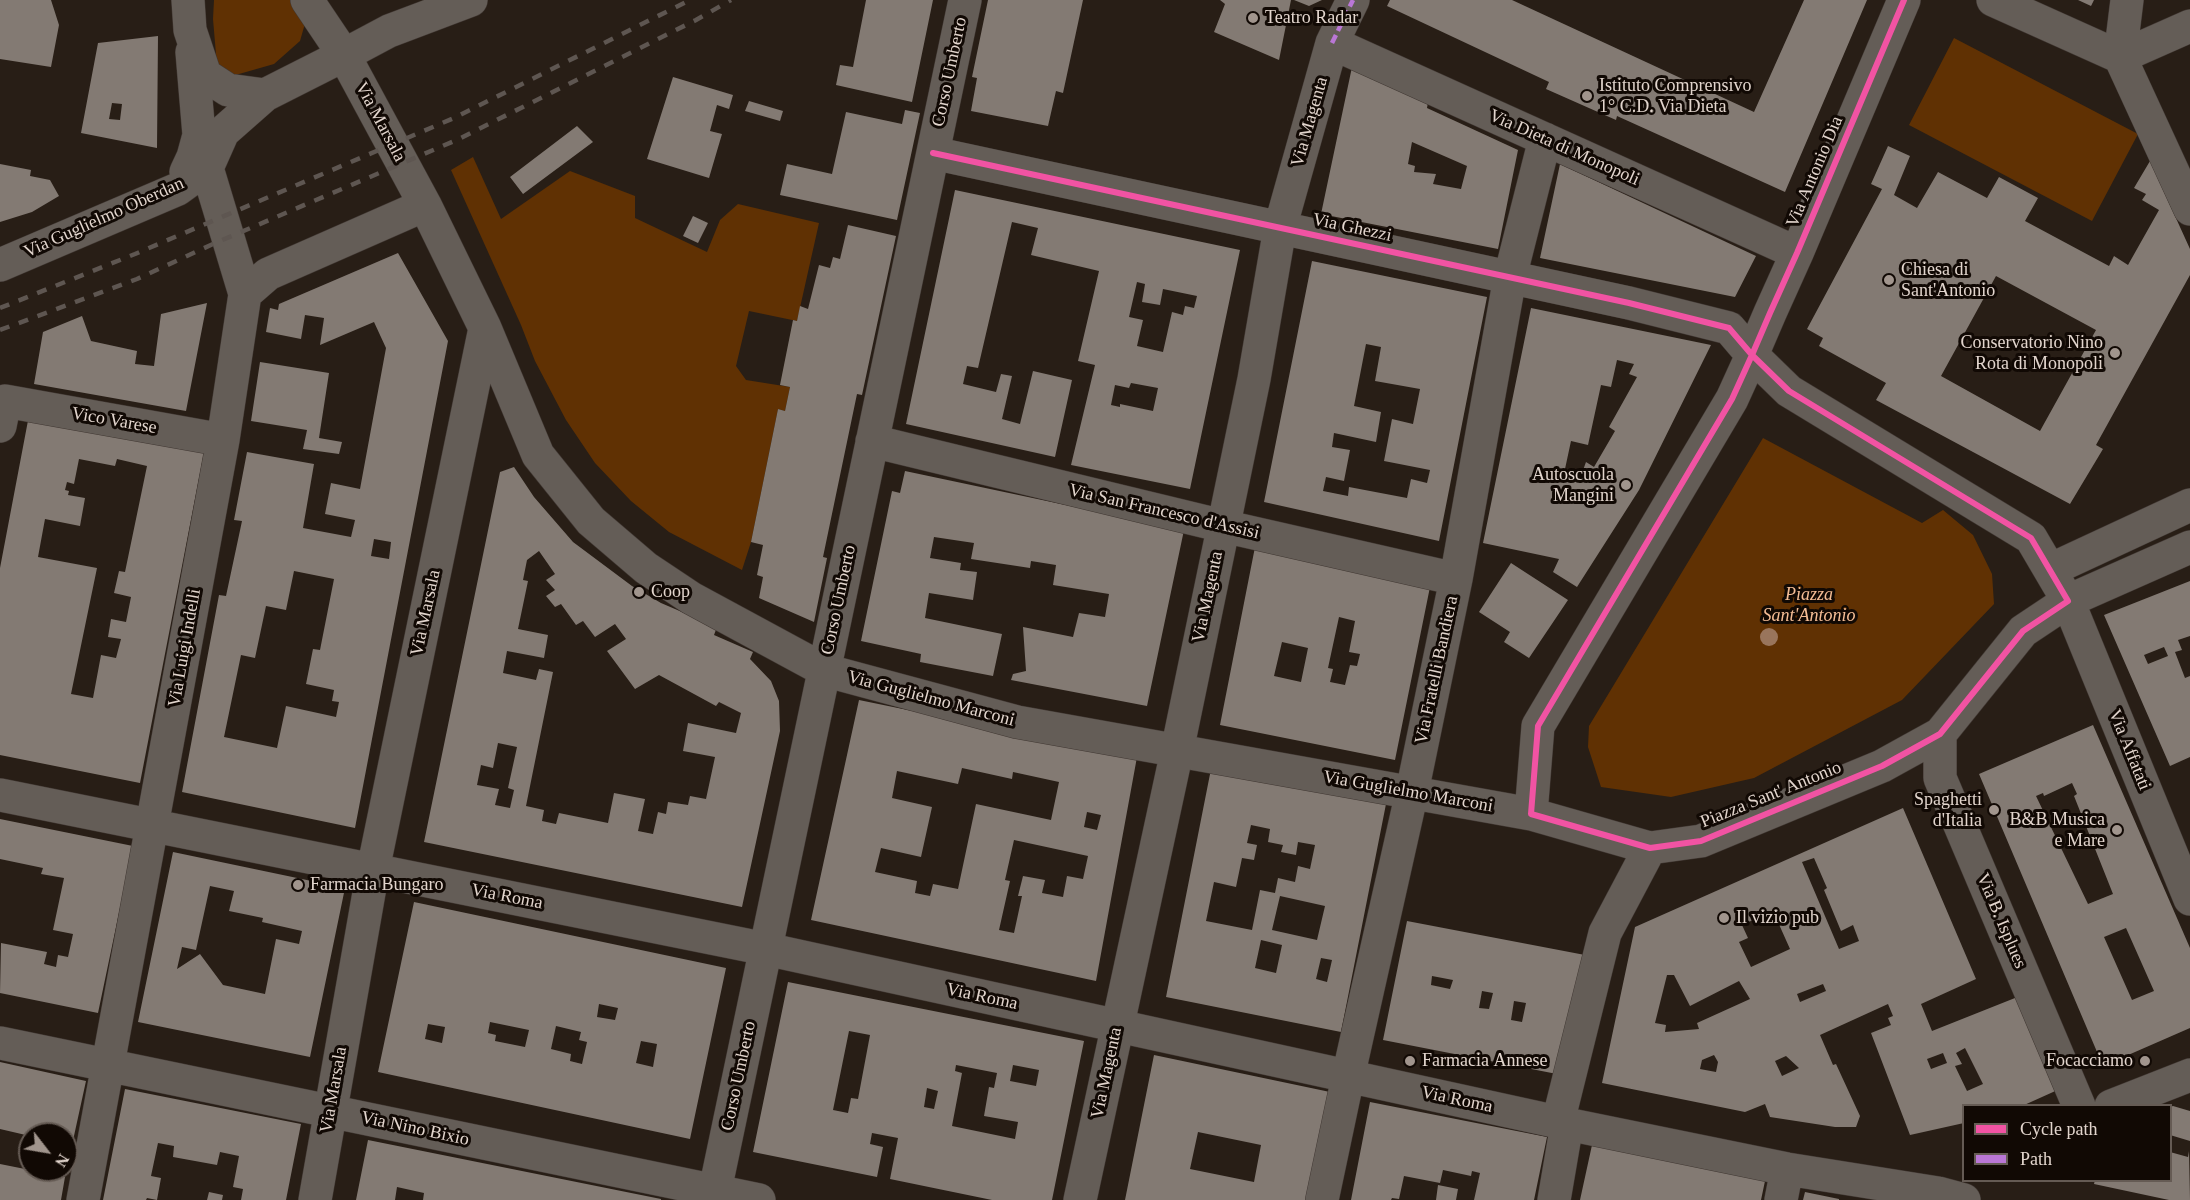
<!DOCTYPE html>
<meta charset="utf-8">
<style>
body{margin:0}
#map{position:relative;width:2190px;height:1200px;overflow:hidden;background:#281e16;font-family:Georgia,serif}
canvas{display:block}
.legend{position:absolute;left:1962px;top:1104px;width:210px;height:78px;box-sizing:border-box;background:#110904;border:2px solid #655b54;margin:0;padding:8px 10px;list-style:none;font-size:18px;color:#e2d5cd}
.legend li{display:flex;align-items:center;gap:12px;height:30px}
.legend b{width:30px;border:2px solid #655b54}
.north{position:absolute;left:18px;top:1122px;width:60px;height:60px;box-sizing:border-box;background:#110904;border:2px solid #655b54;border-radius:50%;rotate:121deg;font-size:16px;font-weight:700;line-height:24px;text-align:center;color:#e2d5cd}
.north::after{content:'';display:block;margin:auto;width:21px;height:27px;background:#a1958d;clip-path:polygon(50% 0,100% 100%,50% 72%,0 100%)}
</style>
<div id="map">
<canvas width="2190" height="1200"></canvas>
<ul class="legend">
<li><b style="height:8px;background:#f153a3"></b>Cycle path</li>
<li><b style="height:8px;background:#ba77d6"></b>Path</li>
</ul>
<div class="north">N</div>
</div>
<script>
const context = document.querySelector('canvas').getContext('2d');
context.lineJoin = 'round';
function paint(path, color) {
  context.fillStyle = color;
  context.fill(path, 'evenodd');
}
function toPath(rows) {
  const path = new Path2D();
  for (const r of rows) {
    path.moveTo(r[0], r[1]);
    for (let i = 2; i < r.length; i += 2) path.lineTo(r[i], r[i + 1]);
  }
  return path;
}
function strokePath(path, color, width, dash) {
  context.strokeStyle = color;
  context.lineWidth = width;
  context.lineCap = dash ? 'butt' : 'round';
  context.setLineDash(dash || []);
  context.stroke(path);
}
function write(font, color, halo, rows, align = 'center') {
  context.font = font + ' Georgia,serif';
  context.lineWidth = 6;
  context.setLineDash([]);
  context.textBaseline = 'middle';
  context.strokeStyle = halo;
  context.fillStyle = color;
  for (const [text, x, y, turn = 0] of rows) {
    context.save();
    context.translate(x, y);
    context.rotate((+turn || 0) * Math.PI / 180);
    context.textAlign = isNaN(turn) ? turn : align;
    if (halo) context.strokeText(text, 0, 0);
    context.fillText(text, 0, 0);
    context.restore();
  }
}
paint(toPath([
 [214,0,293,0,306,20,300,41,274,64,232,76,217,66,213,19],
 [1954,38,2138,134,2092,221,1909,125],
 [473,157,501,219,570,171,635,196,635,218,707,252,720,220,738,204,819,223,797,321,749,311,736,366,746,380,790,387,785,411,778,409,751,542,742,570,669,532,631,501,595,463,566,420,535,361,521,325,451,170],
 [1763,438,1922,523,1943,510,1973,535,1992,574,1994,604,1902,700,1754,778,1671,797,1601,787,1588,747,1589,726]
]), '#603103');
paint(toPath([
 [0,0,51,0,59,25,51,67,0,59],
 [866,0,933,0,912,102,836,85,840,65,853,67],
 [988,0,1083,0,1063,93,1056,91,1048,126,971,111,977,78,972,77],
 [1220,0,1291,0,1279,60,1214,32,1225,4],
 [1294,0,1322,0,1309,6],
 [1390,0,1512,0,1754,112,1804,0,1867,0,1785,192,1617,116,1616,120,1546,89,1549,82,1387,6],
 [2078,0,2094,0,2091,6],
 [158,36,157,148,81,133,98,43],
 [112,103,122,104,120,120,109,119],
 [1352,67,1428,102,1427,108,1518,150,1498,249,1321,214],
 [1412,142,1467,166,1461,189,1433,184,1436,174,1414,172,1415,166,1408,164],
 [673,77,733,95,729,109,717,105,710,131,722,134,709,178,647,159],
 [749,101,783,111,780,121,745,111],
 [905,110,920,113,897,220,780,195,787,164,832,174,846,112,902,124],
 [577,126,593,142,523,194,510,177],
 [1888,146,1910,156,1894,195,1917,208,1938,172,1987,198,1999,177,2038,198,2025,221,2109,266,2114,256,2128,265,2159,210,2142,200,2146,194,2134,188,2150,161,2190,249,2190,275,2096,445,2103,449,2070,504,1876,400,1886,383,1819,346,1823,338,1807,329,1882,189,1871,184],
 [1996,276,2096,330,2040,431,1941,376],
 [0,164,31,170,30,176,50,180,59,196,32,212,0,222],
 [1560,164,1756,256,1735,297,1540,258],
 [955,190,1240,250,1190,489,1071,465,1095,365,1078,361,1099,271,1031,255,1038,228,1012,222,978,368,967,366,963,384,996,392,1001,374,1012,376,1002,419,1020,424,1033,371,1072,380,1055,457,906,424],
 [1137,282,1145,284,1142,302,1160,305,1163,289,1197,296,1194,308,1185,306,1183,315,1172,312,1163,352,1137,346,1143,320,1129,317],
 [1131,383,1158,388,1153,411,1120,404,1120,407,1111,405,1115,385,1129,388],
 [693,216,708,223,698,243,683,236],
 [848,225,896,236,862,395,857,394,823,557,827,558,814,622,759,598,763,577,757,575,763,545,751,542,778,409,785,411,790,387,780,385,793,320,797,321,800,306,808,309,819,265,830,268,833,257,840,259],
 [398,253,448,341,355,828,182,792,219,595,226,596,242,521,234,520,247,452,314,464,303,528,351,537,355,520,325,514,331,483,360,489,386,348,374,322,320,345,324,318,305,315,301,339,266,332,270,308,278,310,279,304],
 [374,539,391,542,389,559,371,556],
 [294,571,334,579,320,650,313,649,306,684,334,690,332,701,339,702,336,717,286,706,277,748,224,737,241,655,255,658,266,606,286,610],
 [1312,261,1487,297,1439,541,1264,502],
 [1366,344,1381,347,1375,381,1420,389,1413,424,1392,419,1384,461,1430,470,1427,483,1411,479,1407,498,1349,487,1348,496,1323,491,1326,477,1344,481,1350,450,1332,447,1334,433,1376,442,1381,412,1354,406],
 [207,303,186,411,34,384,43,332,82,316,91,341,137,351,135,364,154,366,161,314],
 [1531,308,1711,345,1639,490,1577,587,1553,572,1559,559,1483,543],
 [1617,360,1634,364,1629,374,1637,377,1609,427,1615,431,1594,467,1586,462,1582,473,1565,469,1571,441,1588,445,1601,385,1611,387],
 [260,362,329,373,319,438,342,442,339,454,303,449,307,430,251,421],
 [30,410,206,442,140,783,0,755,0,568],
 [79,459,115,466,117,459,147,466,125,572,119,571,114,593,131,597,126,622,111,619,108,637,121,639,116,658,101,655,93,698,71,694,97,568,38,557,45,519,80,526,85,498,68,495,69,491,65,490,67,482,74,484],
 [514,467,534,497,573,542,632,586,661,603,717,627,714,635,753,652,750,659,771,681,779,701,780,731,742,907,424,842,500,472],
 [539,551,555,574,546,580,555,590,546,596,555,607,561,604,576,625,583,621,595,637,615,624,626,639,607,651,635,689,659,675,716,706,719,702,741,713,736,733,688,723,683,751,715,757,706,799,690,796,688,805,668,802,666,814,658,812,653,834,638,831,645,799,614,793,608,823,559,813,556,824,542,821,544,810,526,806,553,672,539,669,536,680,503,673,507,651,544,658,548,635,518,629,528,581,523,580,527,560],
 [498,743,517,747,508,788,514,790,510,808,495,805,499,789,477,785,481,765,493,768],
 [905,471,1184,530,1147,706,1011,680,1013,674,1026,671,1023,627,1073,637,1079,613,1105,617,1109,594,1053,585,1056,565,1031,561,1030,568,971,559,974,543,934,537,930,558,961,563,960,570,977,572,973,600,929,593,925,618,1002,634,993,676,920,662,921,654,861,641,892,491,900,493],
 [1255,547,1431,582,1395,760,1220,725],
 [1339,617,1355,621,1349,652,1360,654,1357,666,1350,665,1345,685,1330,682,1333,669,1328,668],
 [1282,642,1308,648,1301,682,1274,676],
 [1511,563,1568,600,1529,658,1504,642,1510,632,1479,612],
 [2190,581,2190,636,2178,640,2182,650,2175,652,2185,678,2190,676,2190,757,2170,766,2104,615],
 [2164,647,2168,656,2148,664,2144,655],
 [859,700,1137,757,1096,981,811,920],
 [962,768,1012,779,1013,772,1059,782,1051,820,976,804,958,889,933,884,930,896,915,893,917,881,875,872,881,848,921,857,932,807,892,798,897,771,958,784],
 [1087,812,1101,815,1097,830,1084,827],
 [1014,840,1088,856,1083,879,1067,876,1063,897,1042,893,1045,880,1023,876,1018,896,1022,896,1014,933,999,930,1010,881,1005,880],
 [2093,725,2190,948,2190,1028,2103,1066,1979,774],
 [2072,783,2077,794,2074,796,2113,894,2088,904,2036,796,2043,793,2044,796],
 [2126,928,2154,991,2132,1000,2104,937],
 [1211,769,1386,804,1341,1032,1166,997],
 [1251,825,1270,829,1268,842,1283,845,1281,852,1296,855,1298,842,1315,845,1310,869,1298,866,1295,882,1278,878,1275,893,1260,890,1252,930,1206,921,1214,882,1236,887,1242,858,1254,860,1257,845,1247,843],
 [1280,896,1325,906,1317,940,1272,930],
 [1261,940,1282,945,1276,973,1255,968],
 [1321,958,1332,960,1327,982,1316,979],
 [1903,808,1976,979,1921,1004,1932,1031,2020,996,2062,1088,2022,1106,1964,1106,1964,1123,1910,1135,1871,1033,1891,1025,1888,1018,1893,1016,1888,1004,1820,1035,1833,1065,1836,1064,1860,1116,1856,1127,1835,1127,1770,1117,1765,1104,1745,1112,1602,1083,1635,927],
 [1814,858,1827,888,1824,890,1841,931,1853,925,1859,941,1839,949,1802,862],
 [1773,911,1790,949,1751,967,1739,942,1748,938,1742,925],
 [1667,975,1674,975,1690,1006,1739,981,1750,999,1697,1023,1699,1029,1665,1032,1666,1025,1655,1023],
 [1823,984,1826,991,1800,1002,1797,994],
 [1965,1048,1983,1084,1967,1091,1955,1066,1962,1064,1956,1053],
 [1943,1053,1947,1063,1931,1069,1927,1059],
 [1714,1055,1718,1062,1716,1072,1700,1069,1702,1060],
 [1786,1056,1799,1068,1782,1076,1775,1061],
 [0,819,133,846,98,1013,0,993,1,943,47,952,44,964,56,967,58,955,68,957,73,934,53,930,64,878,41,874,43,868,0,859],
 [173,852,345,888,310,1057,138,1022],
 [210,886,234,891,229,911,263,918,262,922,302,931,299,944,276,939,265,994,223,985,200,954,177,969,182,947,196,950],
 [414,902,726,968,690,1139,378,1072],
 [599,1004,618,1008,615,1020,597,1017],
 [490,1022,529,1030,525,1047,495,1041,496,1035,488,1033],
 [428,1024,445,1027,442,1043,425,1039],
 [556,1026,581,1032,579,1040,587,1042,582,1064,570,1061,571,1054,551,1049],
 [641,1041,657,1044,653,1067,636,1063],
 [1407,921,1585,955,1562,1075,1383,1040],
 [1432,976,1453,980,1450,989,1431,985],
 [1482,991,1493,993,1489,1009,1479,1008],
 [1514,1001,1526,1003,1522,1022,1511,1020],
 [788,982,1084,1041,1052,1200,992,1200,890,1179,898,1138,872,1133,870,1144,883,1147,877,1177,753,1152],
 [849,1031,870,1035,858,1099,851,1098,848,1113,833,1110],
 [956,1065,997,1073,994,1088,989,1087,984,1116,1018,1122,1015,1139,952,1126,962,1073,955,1071],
 [1013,1065,1039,1070,1036,1086,1010,1081],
 [927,1088,938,1091,934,1109,924,1107],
 [1154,1055,1330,1092,1308,1200,1125,1200],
 [1198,1132,1261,1145,1254,1182,1190,1169],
 [0,1062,86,1081,72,1145,66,1144,66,1134,30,1134,30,1136,0,1129],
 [125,1089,301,1124,286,1200,241,1200,243,1189,233,1187,239,1156,220,1152,217,1165,173,1157,174,1146,158,1143,151,1176,161,1178,157,1200,147,1198,146,1200,103,1200],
 [1370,1102,1547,1137,1534,1200,1474,1200,1480,1173,1472,1171,1471,1176,1443,1170,1440,1183,1404,1176,1399,1199,1392,1198,1391,1200,1351,1200],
 [2173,1106,2190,1111,2190,1141,2170,1135,2170,1107],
 [368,1140,661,1199,661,1200,423,1200,424,1193,397,1187,395,1200,356,1200],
 [1592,1145,1765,1181,1761,1200,1580,1200],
 [2189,1151,2190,1200,2169,1200,2094,1184,2095,1180,2170,1180,2170,1152,2188,1157],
 [0,1164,65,1177,61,1200,0,1200],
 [1438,1185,1458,1189,1456,1200,1436,1200],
 [209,1192,223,1195,222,1200,207,1200],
 [1805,1192,1839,1199,1839,1200,1803,1200]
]), '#837a73');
const minor = toPath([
 [188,0,190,30,205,75,228,90,265,95,344,55,307,0],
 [1993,0,2120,57,2190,26],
 [2127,0,2120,57,2190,209],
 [1332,43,1797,253],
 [933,153,1629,303,1729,328,1752,355,1789,391,2031,538,2068,601,2023,631,1940,734,1882,766,1701,841,1650,848,1531,814,1538,726,1732,399,1752,355,1770,313,1797,253,1904,0],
 [186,172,193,157,199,135,192,52],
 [0,265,178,189,207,168],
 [245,294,207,168,223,132,265,95],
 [485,328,538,455,591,521,646,568,691,598,824,670,1017,722,1531,814],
 [0,426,5,401,223,440],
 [872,441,1223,526,1456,579],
 [2190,547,2068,601,2190,899],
 [2050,570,2190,505],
 [1940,734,1940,778,2079,1106],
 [0,795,766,949,1567,1124,1787,1169,1938,1193,1964,1200],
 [0,1043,759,1200],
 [2111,1106,2190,1075],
 [1558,1122,1605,933,1650,848],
 [83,1200,223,440,245,294,268,274,425,205],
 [315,1200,373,870,485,328,425,205,344,55,389,31,471,0],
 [713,1200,965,0],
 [1080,1200,1177,751,1254,379,1280,228,1332,43,1353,0],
 [1322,1200,1348,1077,1412,792,1456,579,1510,277,1545,139],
 [1554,1200,1567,1124],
 [1781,1200,1787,1169]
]);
strokePath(minor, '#423934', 34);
strokePath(minor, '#645d57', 33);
strokePath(toPath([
 [0,308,135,254,454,118,690,0],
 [0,330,137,279,213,244,459,139,696,20,731,0]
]), '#5e5651', 4.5, [10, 10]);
strokePath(toPath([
 [1332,43,1353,0]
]), '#ba77d6', 4.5, [9, 4.5]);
strokePath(toPath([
 [933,153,1629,303,1729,328,1752,355,1789,391,2031,538,2068,601,2023,631,1940,734,1882,766,1701,841,1650,848,1531,814,1538,726,1732,399,1752,355,1770,313,1797,253,1904,0]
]), '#f153a3', 6);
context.fillStyle = '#99755c';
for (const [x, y] of [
 [1769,637]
]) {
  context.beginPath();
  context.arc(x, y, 9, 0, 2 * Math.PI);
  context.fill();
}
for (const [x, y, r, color] of [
 [1253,18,6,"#a1958d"],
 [1587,96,6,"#a1958d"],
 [1889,280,6,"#a1958d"],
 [2115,353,6,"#a1958d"],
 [1626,485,6,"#a1958d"],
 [639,592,6,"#a1958d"],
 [1994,810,6,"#a1958d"],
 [2117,830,6,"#a1958d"],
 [298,885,6,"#a1958d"],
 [1724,918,6,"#a1958d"],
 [1410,1061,6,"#a1958d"],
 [2145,1061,6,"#a1958d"]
]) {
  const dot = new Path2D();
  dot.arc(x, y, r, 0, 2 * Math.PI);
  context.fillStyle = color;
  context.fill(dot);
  strokePath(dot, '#110904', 2);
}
write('18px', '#e2d5cd', '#110904', [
 ["Teatro Radar",1265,18],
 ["Istituto Comprensivo",1599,86],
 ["1° C.D. Via Dieta",1599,107],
 ["Chiesa di",1901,270],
 ["Sant'Antonio",1901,291],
 ["Conservatorio Nino",2103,343,"right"],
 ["Rota di Monopoli",2103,364,"right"],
 ["Autoscuola",1614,475,"right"],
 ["Mangini",1614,496,"right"],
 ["Coop",651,592],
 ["Spaghetti",1982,800,"right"],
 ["d'Italia",1982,821,"right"],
 ["B&B Musica",2105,820,"right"],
 ["e Mare",2105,841,"right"],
 ["Farmacia Bungaro",310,885],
 ["Il vizio pub",1736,918],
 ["Farmacia Annese",1422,1061],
 ["Focacciamo",2133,1061,"right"]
], 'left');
write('18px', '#e2d5cd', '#110904', [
 ["Corso Umberto",950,72,-78],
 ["Via Marsala",380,122,62],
 ["Via Magenta",1310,122,-74],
 ["Via Dieta di Monopoli",1564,148,24],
 ["Via Antonio Dia",1815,172,-67],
 ["Via Guglielmo Oberdan",104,218,-24],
 ["Via Ghezzi",1352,228,12],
 ["Vico Varese",114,421,10],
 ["Via San Francesco d'Assisi",1164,512,13],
 ["Via Magenta",1208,597,-78],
 ["Corso Umberto",839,600,-78],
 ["Via Marsala",426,613,-78],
 ["Via Luigi Indelli",185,648,-80],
 ["Via Fratelli Bandiera",1437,670,-78],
 ["Via Guglielmo Marconi",931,699,15],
 ["Via Affatati",2129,750,68],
 ["Via Guglielmo Marconi",1408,792,10],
 ["Piazza Sant' Antonio",1771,795,-22],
 ["Via Roma",507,897,11],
 ["Via B. Isplues",2001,921,67],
 ["Via Roma",982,997,12],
 ["Via Magenta",1107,1073,-78],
 ["Corso Umberto",739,1076,-78],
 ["Via Marsala",334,1090,-80],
 ["Via Roma",1457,1100,12],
 ["Via Nino Bixio",415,1129,12]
]);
write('italic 18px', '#f5bd95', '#110904', [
 ["Piazza",1809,595],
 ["Sant'Antonio",1809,616]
]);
</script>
